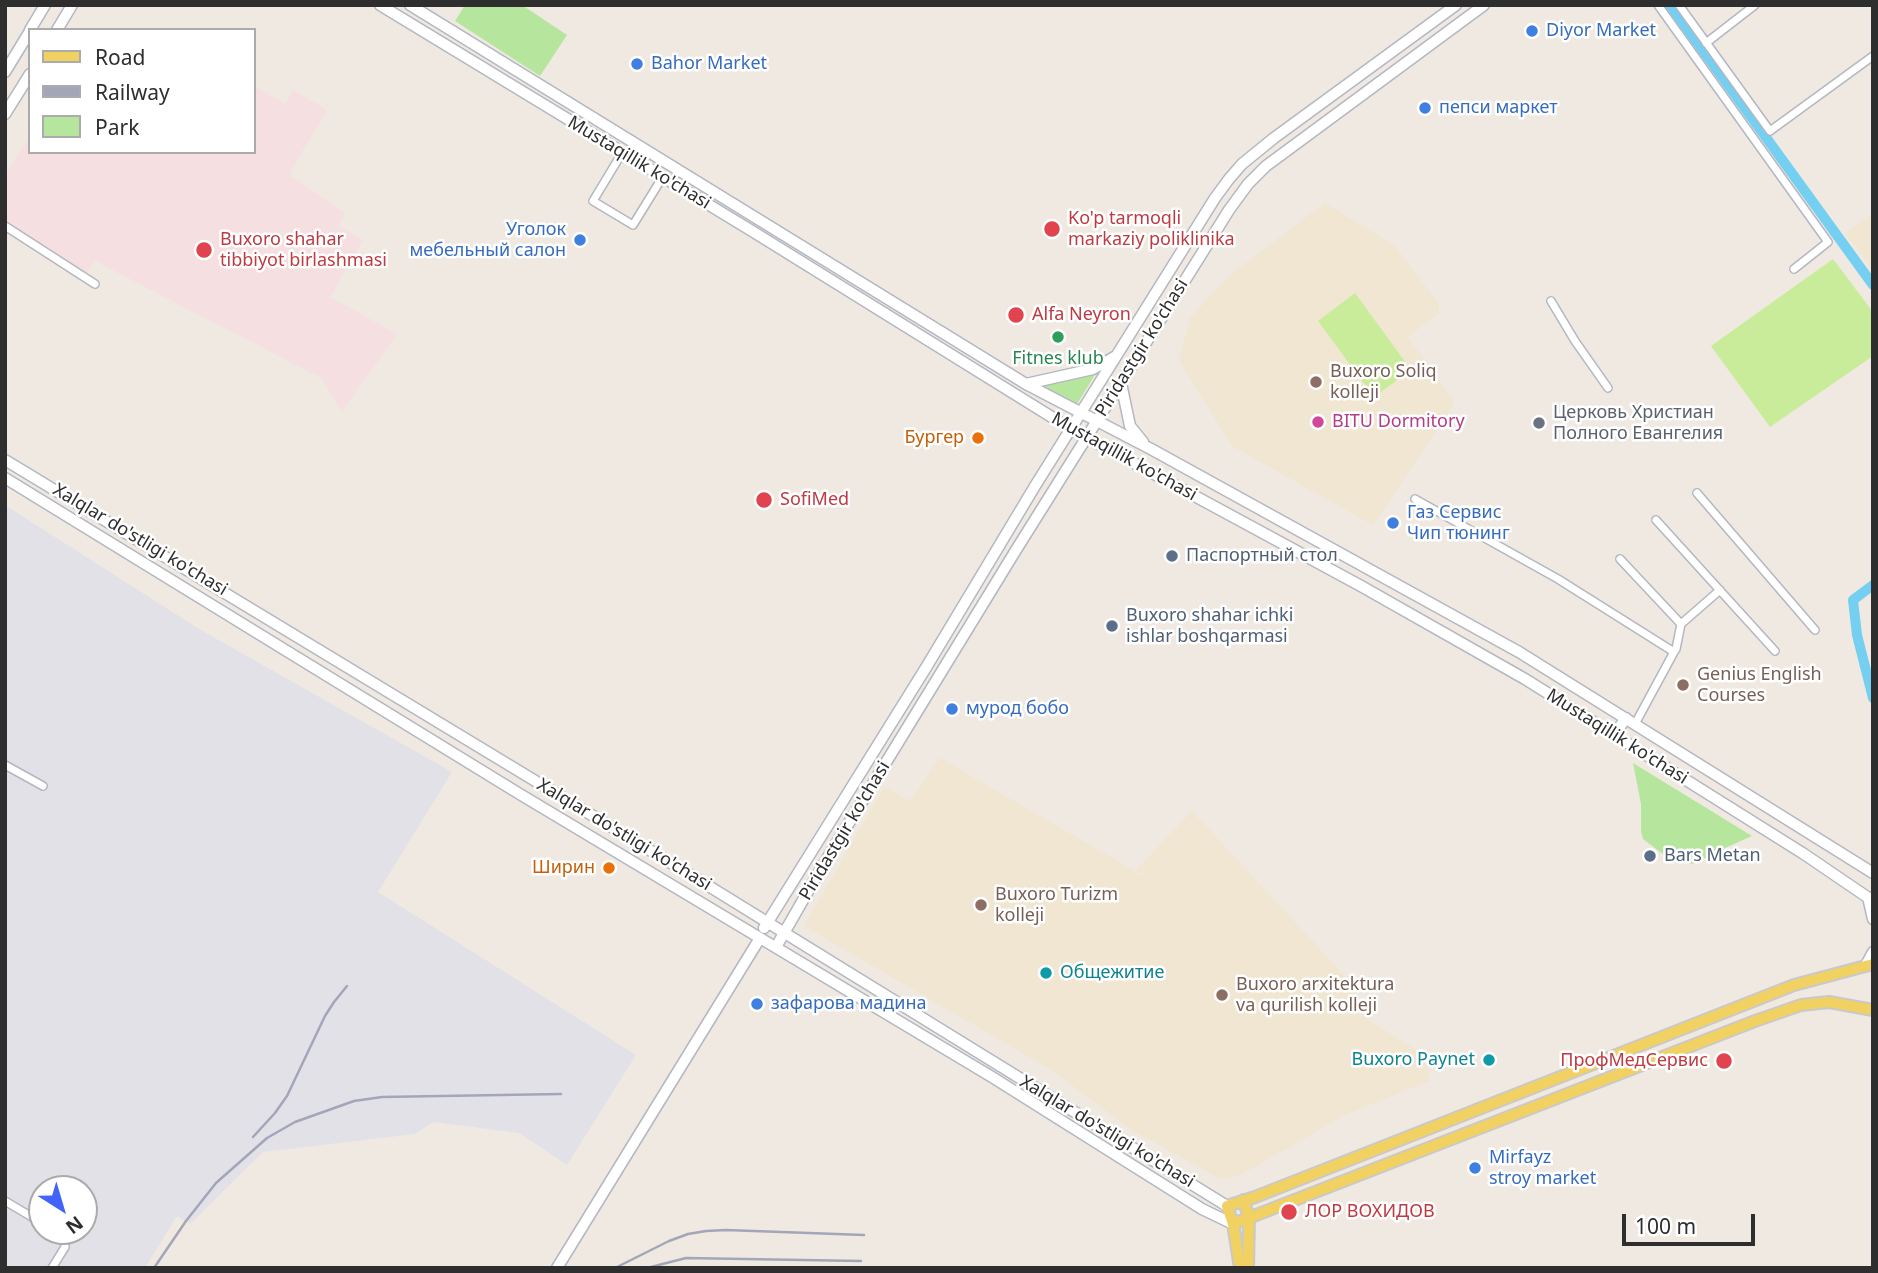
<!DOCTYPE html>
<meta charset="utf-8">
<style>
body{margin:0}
#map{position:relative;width:1878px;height:1273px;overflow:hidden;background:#efe9e1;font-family:"Noto Sans",sans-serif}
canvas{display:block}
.frame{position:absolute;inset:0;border:7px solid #2e2e2e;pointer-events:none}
.legend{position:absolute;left:28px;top:28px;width:228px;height:126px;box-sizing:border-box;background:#fff;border:2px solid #ababab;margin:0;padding:9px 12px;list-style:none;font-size:21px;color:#2e2e2e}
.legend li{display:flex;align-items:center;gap:14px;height:35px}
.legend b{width:35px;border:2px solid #ababab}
.north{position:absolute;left:28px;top:1175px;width:70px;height:70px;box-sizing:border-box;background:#fff;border:2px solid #ababab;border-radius:50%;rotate:143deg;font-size:19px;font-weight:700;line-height:28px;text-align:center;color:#2e2e2e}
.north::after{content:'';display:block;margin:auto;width:24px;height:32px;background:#4264fb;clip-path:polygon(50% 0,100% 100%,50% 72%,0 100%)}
.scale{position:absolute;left:1622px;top:1214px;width:133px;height:32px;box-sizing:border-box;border:4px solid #2e2e2e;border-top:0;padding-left:9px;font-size:21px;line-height:24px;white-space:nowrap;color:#2e2e2e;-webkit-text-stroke:5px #fff;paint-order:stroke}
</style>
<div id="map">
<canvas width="1878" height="1273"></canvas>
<div class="frame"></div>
<ul class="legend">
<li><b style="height:9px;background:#f2d163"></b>Road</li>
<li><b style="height:9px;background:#a3a6b8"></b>Railway</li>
<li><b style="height:19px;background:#b6e59e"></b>Park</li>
</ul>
<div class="north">N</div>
<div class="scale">100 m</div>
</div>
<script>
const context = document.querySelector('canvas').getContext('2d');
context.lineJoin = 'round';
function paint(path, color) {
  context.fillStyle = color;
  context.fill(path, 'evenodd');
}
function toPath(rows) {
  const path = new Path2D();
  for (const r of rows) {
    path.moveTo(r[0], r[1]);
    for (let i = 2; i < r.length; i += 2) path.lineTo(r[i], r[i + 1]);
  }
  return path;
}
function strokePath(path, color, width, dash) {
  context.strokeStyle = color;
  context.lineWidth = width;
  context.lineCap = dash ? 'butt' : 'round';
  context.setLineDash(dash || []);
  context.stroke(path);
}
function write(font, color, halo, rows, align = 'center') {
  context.font = font + ' "Noto Sans",sans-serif';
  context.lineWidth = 5;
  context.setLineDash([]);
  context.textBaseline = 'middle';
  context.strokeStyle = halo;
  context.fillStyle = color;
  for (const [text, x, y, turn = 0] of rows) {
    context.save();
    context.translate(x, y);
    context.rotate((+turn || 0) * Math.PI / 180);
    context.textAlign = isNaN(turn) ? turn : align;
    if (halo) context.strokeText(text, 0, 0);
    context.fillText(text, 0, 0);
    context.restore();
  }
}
paint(toPath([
 [5,505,199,629,452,772,378,892,636,1055,567,1165,519,1133,433,1122,415,1134,263,1152,190,1224,177,1216,145,1268,5,1268],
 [42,1189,84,1189,84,1231,42,1231]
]), '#e3e1e8');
paint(toPath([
 [1325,203,1395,246,1439,304,1439,313,1408,337,1455,403,1373,525,1232,446,1179,360,1190,318,1230,275],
 [1873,213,1873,270,1848,237,1844,234],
 [940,758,1150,880,1136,870,1192,811,1356,988,1345,1002,1375,1024,1425,1056,1430,1081,1345,1115,1244,1173,1229,1178,1219,1178,1132,1130,1050,1069,804,926,884,787,910,801]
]), '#f0e6d1');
paint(toPath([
 [254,85,285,104,293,90,327,110,290,172,291,176,345,213,338,226,363,240,330,297,397,334,342,411,321,378,95,261,87,273,5,220,5,176,30,136,30,152,254,152]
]), '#f5dfe0');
paint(toPath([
 [465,5,522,5,567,35,540,76,455,21],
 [1096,373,1077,404,1038,385],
 [1633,763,1752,836,1727,847,1695,863,1691,864,1667,857,1643,839,1641,831,1641,804]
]), '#b6e59e');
paint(toPath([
 [1833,259,1873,312,1873,356,1770,427,1711,346],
 [1355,293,1411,370,1374,397,1318,321]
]), '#c9ec9a');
strokePath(toPath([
 [1670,5,1873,285],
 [1873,585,1853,600,1857,635,1873,698]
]), '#75cff0', 10);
const street = toPath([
 [1658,5,1828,242,1794,269],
 [1679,5,1770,131,1873,56],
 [1706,43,1755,5],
 [622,153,593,201,633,225,662,178],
 [5,226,95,284],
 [1551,301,1575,341,1608,388],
 [1697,493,1815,630],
 [1415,499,1558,579,1674,652,1635,724],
 [1656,520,1775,651],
 [1620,559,1681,624],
 [1674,652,1676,649,1681,624,1720,590],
 [5,765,43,786],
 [5,1201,42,1223],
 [52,1268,65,1247,65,1239,54,1231]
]);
const secondary = toPath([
 [380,5,752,231,1071,429,1361,586,1525,679,1804,854,1873,901],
 [410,5,1026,384,1151,449,1519,652,1873,873],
 [30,30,45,5],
 [57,30,72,5],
 [5,72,30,31],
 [5,114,30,74],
 [1121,383,1130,426,1143,442],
 [1026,384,1093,369,1116,356],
 [5,460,694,877,1227,1206],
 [5,478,518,793,992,1077,1202,1209,1233,1224],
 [1614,735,1626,718],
 [1868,897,1873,919],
 [764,928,927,666,1035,486,1215,198,1229,179,1242,164,1274,138,1456,5],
 [776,947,822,867,1016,550,1229,210,1248,184,1266,166,1484,5],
 [1866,965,1873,952],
 [557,1268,760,938]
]);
const primary = toPath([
 [1243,1200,1249,1217,1248,1268],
 [1233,1224,1755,1021,1801,1005,1829,1002,1873,1010],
 [1240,1268,1233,1224,1227,1206,1255,1197,1794,985,1873,964]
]);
strokePath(street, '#b4b7c1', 10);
strokePath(secondary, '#b4b7c1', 13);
strokePath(primary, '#c9c9c9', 14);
strokePath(street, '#fff', 7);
strokePath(secondary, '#fff', 10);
strokePath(primary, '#f2d163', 10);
strokePath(toPath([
 [253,1137,275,1113,287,1096,325,1016,334,1002,347,986],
 [154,1268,186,1221,216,1183,267,1138,295,1122,354,1101,382,1097,561,1094],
 [615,1268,669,1241,688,1234,706,1231,726,1230,864,1235],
 [647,1268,686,1258,861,1261]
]), '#a3a6b8', 2.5);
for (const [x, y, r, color] of [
 [1532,31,7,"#3f7fe0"],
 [637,64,7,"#3f7fe0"],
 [1425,108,7,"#3f7fe0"],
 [1052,229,9,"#e0444e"],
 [580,240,7,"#3f7fe0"],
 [204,250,9,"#e0444e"],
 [1016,315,9,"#e0444e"],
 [1058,337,7,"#2e9e5b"],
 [1316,382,7,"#8d6e63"],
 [1318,422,7,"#d1479c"],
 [1539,423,7,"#6b7280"],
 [978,438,7,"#e8710a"],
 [764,500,9,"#e0444e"],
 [1393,523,7,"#3f7fe0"],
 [1172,556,7,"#5c6f8a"],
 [1112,626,7,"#5c6f8a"],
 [1683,685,7,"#8d6e63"],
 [952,709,7,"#3f7fe0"],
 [1650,856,7,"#5c6f8a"],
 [609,868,7,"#e8710a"],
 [981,905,7,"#8d6e63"],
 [1046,973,7,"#0f9aa8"],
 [1222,995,7,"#8d6e63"],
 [757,1004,7,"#3f7fe0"],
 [1489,1060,7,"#0f9aa8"],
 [1724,1061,9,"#e0444e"],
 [1475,1168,7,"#3f7fe0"],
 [1289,1212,9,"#e0444e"]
]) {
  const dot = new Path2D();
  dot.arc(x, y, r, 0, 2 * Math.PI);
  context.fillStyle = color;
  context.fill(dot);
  strokePath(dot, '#fff', 2.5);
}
write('18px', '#366cbe', '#fff', [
 ["Diyor Market",1546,31],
 ["Bahor Market",651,64],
 ["пепси маркет",1439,108],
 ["Уголок",566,230,"right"],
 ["мебельный салон",566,251,"right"],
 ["Газ Сервис",1407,513],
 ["Чип тюнинг",1407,534],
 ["мурод бобо",966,709],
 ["зафарова мадина",771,1004],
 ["Mirfayz",1489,1158],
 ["stroy market",1489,1179]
], 'left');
write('18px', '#2e2e2e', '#fff', [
 ["Mustaqillik ko'chasi",639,163,31],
 ["Piridastgir ko'chasi",1142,348,-58],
 ["Mustaqillik ko'chasi",1124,457,29],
 ["Xalqlar do'stligi ko'chasi",140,540,31],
 ["Mustaqillik ko'chasi",1617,737,32],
 ["Piridastgir ko'chasi",845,831,-59],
 ["Xalqlar do'stligi ko'chasi",624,835,31],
 ["Xalqlar do'stligi ko'chasi",1107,1132,31]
]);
write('18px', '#be3a42', '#fff', [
 ["Ko'p tarmoqli",1068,219],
 ["markaziy poliklinika",1068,240],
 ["Buxoro shahar",220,240],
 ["tibbiyot birlashmasi",220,261],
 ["Alfa Neyron",1032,315],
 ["SofiMed",780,500],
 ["ПрофМедСервис",1708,1061,"right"],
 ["ЛОР ВОХИДОВ",1305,1212]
], 'left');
write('18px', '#27864d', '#fff', [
 ["Fitnes klub",1058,359]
]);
write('18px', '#785e54', '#fff', [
 ["Buxoro Soliq",1330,372],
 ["kolleji",1330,393],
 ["Genius English",1697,675],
 ["Courses",1697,696],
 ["Buxoro Turizm",995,895],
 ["kolleji",995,916],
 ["Buxoro arxitektura",1236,985],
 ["va qurilish kolleji",1236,1006]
], 'left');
write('18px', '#5b616d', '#fff', [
 ["Церковь Христиан",1553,413],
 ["Полного Евангелия",1553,434]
], 'left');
write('18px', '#b23c85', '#fff', [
 ["BITU Dormitory",1332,422]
], 'left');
write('18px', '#c56008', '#fff', [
 ["Бургер",964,438],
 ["Ширин",595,868]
], 'right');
write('18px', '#4e5e75', '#fff', [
 ["Паспортный стол",1186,556],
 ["Buxoro shahar ichki",1126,616],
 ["ishlar boshqarmasi",1126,637],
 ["Bars Metan",1664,856]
], 'left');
write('18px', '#0d838f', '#fff', [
 ["Общежитие",1060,973],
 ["Buxoro Paynet",1475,1060,"right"]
], 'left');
</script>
